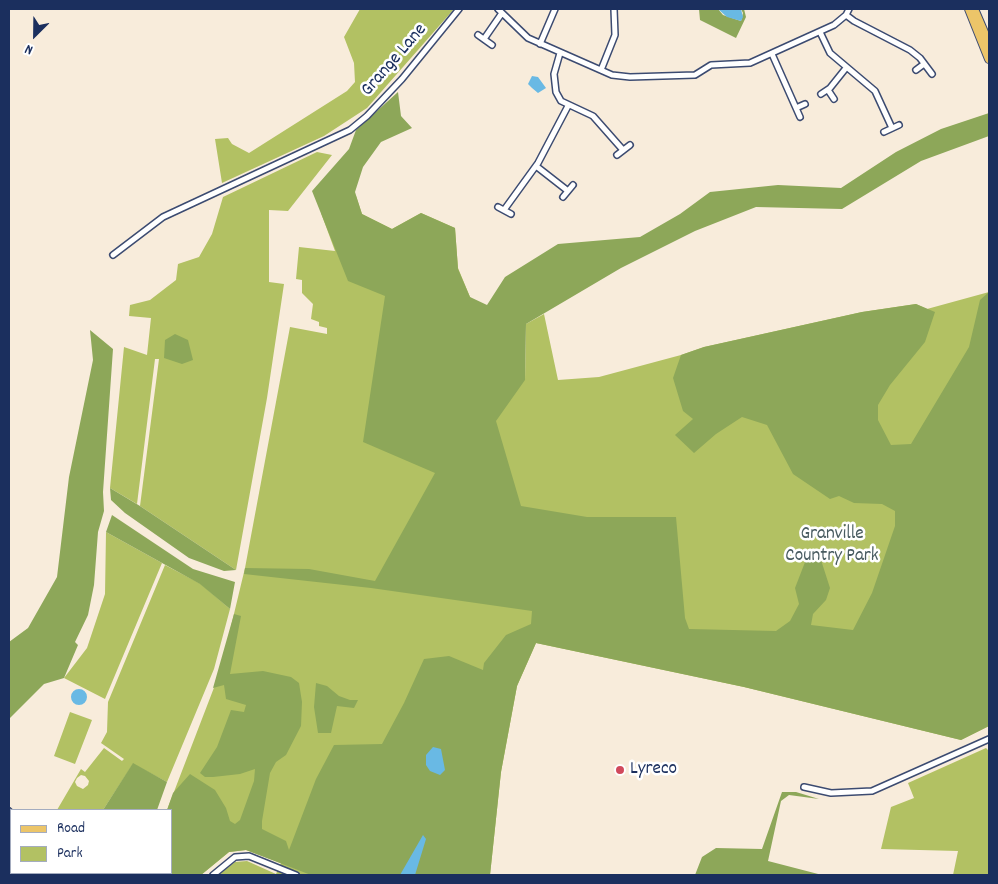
<!DOCTYPE html>
<style>
body{margin:0}
#map{position:relative;width:998px;height:884px;overflow:hidden;background:#f8ecdb;font-family:Dekko,sans-serif}
canvas{display:block}
.frame{position:absolute;inset:0;border:10px solid #1b2f5e;pointer-events:none}
.legend{position:absolute;left:10px;top:809px;width:162px;height:65px;box-sizing:border-box;background:#fff;border:1px solid #a4acbf;margin:0;padding:6px 9px;list-style:none;font-size:15px;color:#1b2f5e}
.legend li{display:flex;align-items:center;gap:10px;height:25px}
.legend b{width:25px;border:1px solid #a4acbf}
.north{position:absolute;left:10px;top:10px;width:50px;height:50px;-webkit-text-stroke:4px #fff;paint-order:stroke;rotate:203deg;font-size:14px;font-weight:700;line-height:20px;text-align:center;color:#1b2f5e}
.north::after{content:'';display:block;margin:auto;width:18px;height:22px;background:#1b2f5e;clip-path:polygon(50% 0,100% 100%,50% 72%,0 100%)}
</style>
<div id="map">
<canvas width="998" height="884"></canvas>
<div class="frame"></div>
<ul class="legend">
<li><b style="height:6px;background:#ecc569"></b>Road</li>
<li><b style="height:14px;background:#b2c163"></b>Park</li>
</ul>
<div class="north">N</div>
</div>
<script>
const context = document.querySelector('canvas').getContext('2d');
context.lineJoin = 'round';
function paint(path, color) {
  context.fillStyle = color;
  context.fill(path, 'evenodd');
}
function toPath(rows) {
  const path = new Path2D();
  for (const r of rows) {
    if (r.length === 3) {
      path.moveTo(r[0] + r[2], r[1]);
      path.arc(r[0], r[1], r[2], 0, 2 * Math.PI);
      continue;
    }
    path.moveTo(r[0], r[1]);
    for (let i = 2; i < r.length; i += 2) path.lineTo(r[i], r[i + 1]);
  }
  return path;
}
function strokePath(path, color, width, dash) {
  context.strokeStyle = color;
  context.lineWidth = width;
  context.lineCap = dash ? 'butt' : 'round';
  context.setLineDash(dash || []);
  context.stroke(path);
}
function write(font, color, halo, rows, align = 'center') {
  context.font = font + ' Dekko,sans-serif';
  context.lineWidth = 5;
  context.setLineDash([]);
  context.textBaseline = 'middle';
  context.strokeStyle = halo;
  context.fillStyle = color;
  for (const [text, x, y, turn = 0] of rows) {
    context.save();
    context.translate(x, y);
    context.rotate((+turn || 0) * Math.PI / 180);
    context.textAlign = isNaN(turn) ? turn : align;
    if (halo) context.strokeText(text, 0, 0);
    context.fillText(text, 0, 0);
    context.restore();
  }
}
paint(toPath([
 [360,9,454,9,367,108,324,136,222,183,215,139,228,138,232,144,249,153,347,91,355,82,354,63,344,37],
 [317,152,332,155,288,211,269,210,269,282,284,284,267,398,236,570,140,506,159,359,155,359,137,504,110,488,124,347,147,355,151,318,129,316,130,305,150,300,176,280,178,264,199,257,212,234,223,197],
 [356,196,362,214,392,229,421,213,455,228,458,268,470,297,525,380,526,324,544,314,558,380,599,377,681,355,704,347,862,312,916,304,927,309,989,292,989,726,961,740,744,687,536,643,517,686,501,772,490,875,218,875,235,862,247,861,276,874,281,863,246,850,229,852,201,875,152,875,144,873,171,873,171,810,167,810,220,672,245,568,290,327,327,334,327,328,319,326,319,322,311,319,313,304,302,293,302,280,296,279,299,247,335,251,321,213],
 [106,532,162,563,105,699,64,678,87,648,105,594],
 [165,565,201,584,230,609,214,669,167,782,133,764,103,810,57,810,81,769,85,772,104,748,122,761,124,759,101,743,107,732,108,702],
 [81,775,85,776,89,781,88,785,83,789,77,786,75,782,77,778],
 [70,712,92,720,75,764,54,756],
 [986,748,989,751,989,875,953,875,958,851,881,849,891,807,914,798,908,783],
 [9,816,11,818,11,873,112,873,115,875,9,875]
]), '#b2c163');
paint(toPath([
 [699,9,718,9,723,15,741,21,743,13,741,9,744,9,746,17,736,38,700,20],
 [398,92,401,116,412,128,381,142,363,167,355,192,362,214,392,229,421,213,455,228,458,269,470,297,487,305,505,277,558,244,640,237,680,214,710,192,778,185,841,188,896,152,941,129,989,113,989,136,921,161,842,209,756,207,695,231,621,268,526,324,525,380,496,421,521,506,587,517,676,517,685,618,689,629,776,631,790,621,799,604,795,588,807,557,821,560,830,588,826,600,813,614,811,625,853,630,872,593,895,526,895,511,882,504,854,503,839,496,830,499,793,474,767,425,742,417,716,434,694,453,675,435,693,419,683,411,673,378,681,355,704,347,862,312,916,304,935,312,925,342,890,385,878,405,878,420,891,445,911,444,969,347,980,300,989,292,989,726,961,740,744,687,536,643,517,686,501,772,490,875,311,875,246,850,229,852,201,875,152,875,144,873,171,873,171,810,167,810,173,793,190,774,215,790,226,808,230,821,235,824,240,820,254,781,255,769,240,774,213,777,205,777,200,773,217,747,231,710,244,712,246,705,226,699,224,685,213,688,234,614,241,616,230,674,263,671,291,677,299,683,302,702,301,726,286,755,276,762,270,773,262,821,262,829,286,841,289,850,316,779,334,745,382,744,404,703,424,659,449,656,483,670,484,663,506,635,531,624,532,611,371,588,244,574,245,568,309,569,375,581,435,473,363,442,385,296,348,281,312,191,349,149,356,130],
 [90,330,113,349,103,492,104,511,98,532,94,585,88,615,75,642,78,645,64,678,44,684,9,719,9,642,28,628,57,577,69,477,93,360],
 [175,334,188,340,193,360,182,364,164,358,165,340],
 [110,488,140,506,236,570,224,571,189,558,125,513,111,500],
 [112,515,193,569,235,582,230,609,200,584,106,532],
 [316,683,327,686,339,696,350,700,358,700,354,708,337,706,331,733,318,733,314,707],
 [133,763,167,782,157,810,103,810],
 [782,792,796,792,819,799,789,795,781,801,768,861,822,875,695,875,702,857,716,848,762,849]
]), '#8da759');
paint(toPath([
 [718,9,741,9,743,17,741,21,727,17],
 [532,76,538,77,546,88,538,93,532,88,528,84],
 [79,697,8],
 [433,747,441,749,445,770,440,775,430,771,426,765,426,755],
 [423,835,426,839,415,875,400,875]
]), '#69b9e4');
const minor = toPath([
 [498,9,528,38,612,75,630,77,695,75,711,65,750,63,834,25,846,15,849,9],
 [846,15,854,21,910,50,920,58,932,74],
 [820,32,830,53,875,91,892,128],
 [478,35,492,45],
 [484,39,502,13],
 [540,44,555,9],
 [560,53,554,74,556,92,561,101,593,116,623,150],
 [772,54,800,117],
 [601,70,615,35,614,9],
 [916,70,924,64],
 [828,90,834,99],
 [821,94,830,88,846,68],
 [796,108,805,104],
 [884,132,899,125],
 [617,155,630,145],
 [536,166,568,191],
 [563,197,573,185],
 [498,207,511,214],
 [504,210,538,163,568,106],
 [113,255,163,217,350,130,367,116,402,79,459,9],
 [804,787,831,793,872,791,989,739],
 [9,811,11,813],
 [113,873,130,875],
 [213,875,235,857,249,856,296,875]
]);
const primary = toPath([
 [969,9,989,59],
 [974,9,989,44]
]);
strokePath(minor, '#3c4b71', 8);
strokePath(primary, '#3c4b71', 10);
strokePath(minor, '#fff', 5);
strokePath(primary, '#ecc569', 8);
for (const [x, y, r, color] of [
 [620,770,5,"#d1495b"]
]) {
  const dot = new Path2D();
  dot.arc(x, y, r, 0, 2 * Math.PI);
  context.fillStyle = color;
  context.fill(dot);
  strokePath(dot, '#fff', 2);
}
write('19px', '#1b2f5e', '#fff', [
 ["Grange Lane",395,61,-49]
]);
write('19px', '#485b60', '#fff', [
 ["Granville",832,535],
 ["Country Park",832,557]
]);
write('19px', '#1b2f5e', '#fff', [
 ["Lyreco",630,770]
], 'left');
</script>
